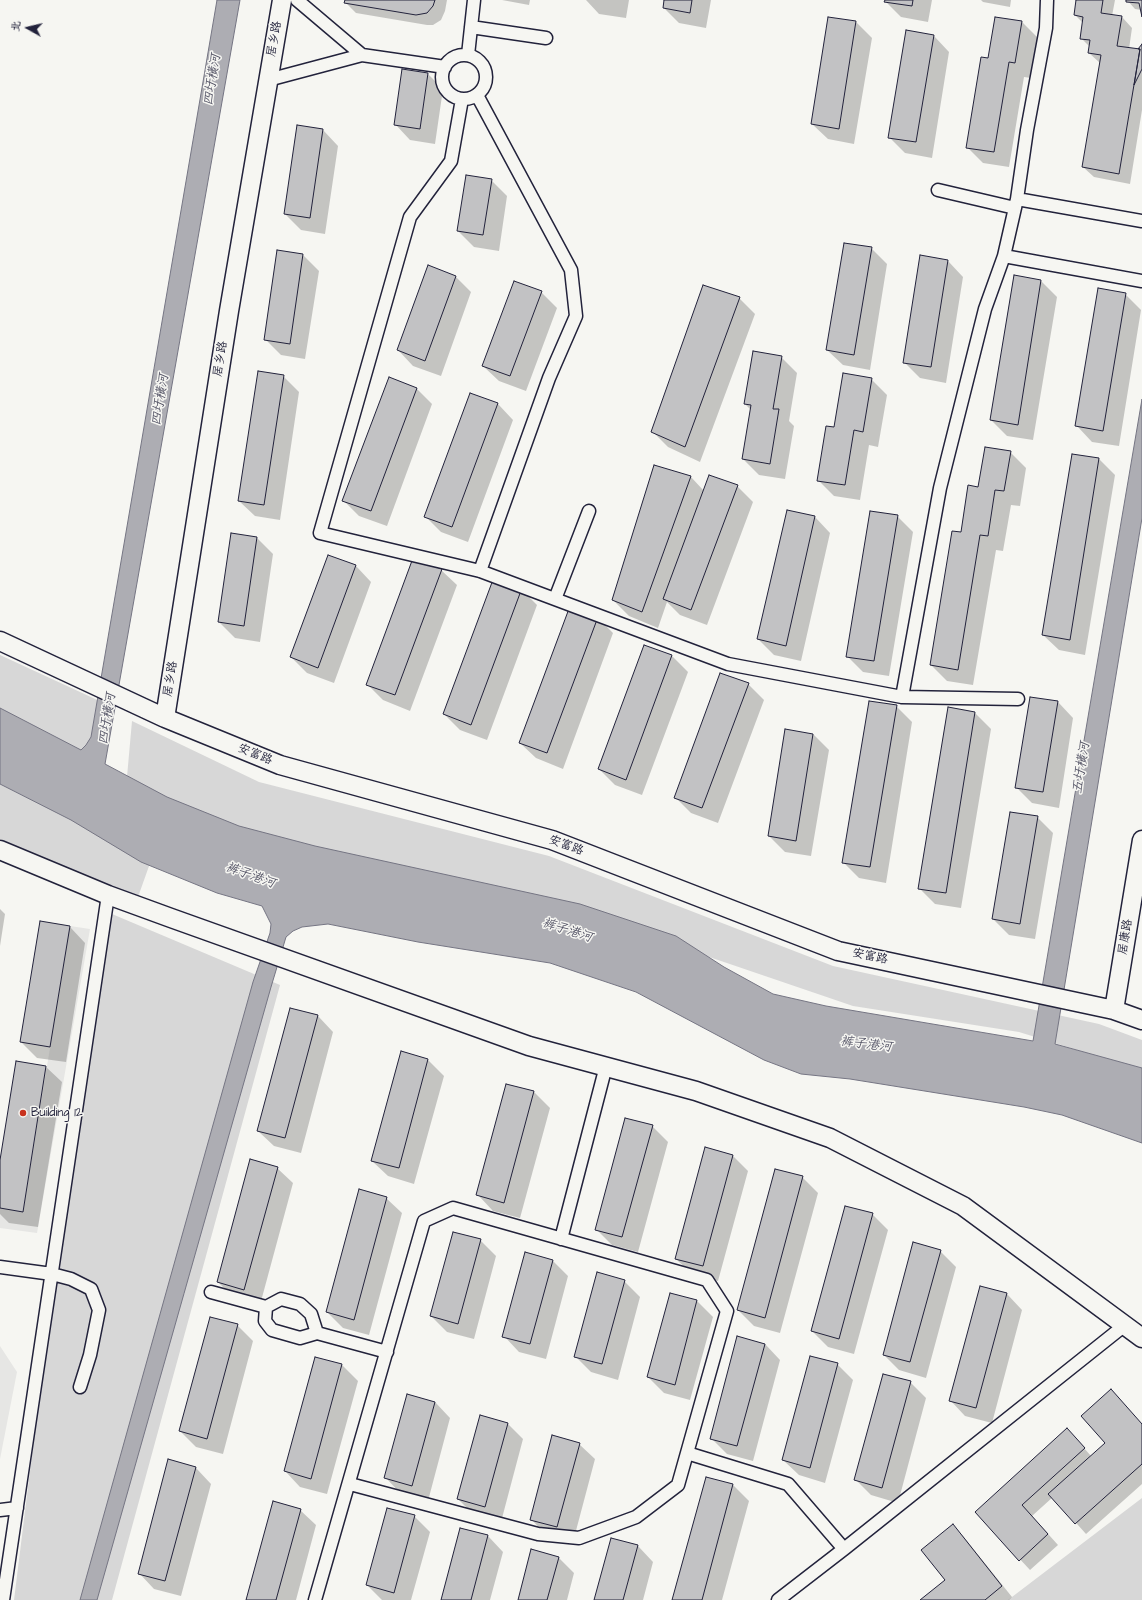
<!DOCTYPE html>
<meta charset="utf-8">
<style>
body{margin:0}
#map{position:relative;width:1142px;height:1600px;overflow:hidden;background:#f6f6f2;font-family:"Architects Daughter","LXGW WenKai TC",sans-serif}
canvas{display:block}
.north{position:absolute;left:8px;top:8px;width:40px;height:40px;-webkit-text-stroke:3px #f6f6f2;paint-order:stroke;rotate:278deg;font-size:11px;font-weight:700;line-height:16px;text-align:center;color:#22223b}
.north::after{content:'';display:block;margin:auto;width:14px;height:18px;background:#22223b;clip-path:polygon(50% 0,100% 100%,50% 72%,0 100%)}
</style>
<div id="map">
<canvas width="1142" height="1600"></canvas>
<div class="north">北</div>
</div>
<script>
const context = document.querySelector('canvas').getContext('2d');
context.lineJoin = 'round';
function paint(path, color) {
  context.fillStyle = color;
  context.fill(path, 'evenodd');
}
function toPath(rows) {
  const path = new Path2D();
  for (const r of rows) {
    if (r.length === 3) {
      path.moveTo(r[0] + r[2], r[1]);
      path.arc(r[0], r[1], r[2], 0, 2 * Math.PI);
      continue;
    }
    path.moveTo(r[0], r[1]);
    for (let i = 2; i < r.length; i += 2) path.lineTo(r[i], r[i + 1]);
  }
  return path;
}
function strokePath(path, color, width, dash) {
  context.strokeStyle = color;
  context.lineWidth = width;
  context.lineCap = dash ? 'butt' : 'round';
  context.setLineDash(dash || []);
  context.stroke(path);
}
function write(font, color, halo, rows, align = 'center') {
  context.font = font + ' "Architects Daughter","LXGW WenKai TC",sans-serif';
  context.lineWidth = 3;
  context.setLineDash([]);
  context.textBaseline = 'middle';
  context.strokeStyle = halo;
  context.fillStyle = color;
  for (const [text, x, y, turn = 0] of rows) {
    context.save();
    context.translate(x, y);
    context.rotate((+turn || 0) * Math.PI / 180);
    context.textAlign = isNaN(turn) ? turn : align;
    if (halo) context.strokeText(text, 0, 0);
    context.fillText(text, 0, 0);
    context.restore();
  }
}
paint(toPath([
 [70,926,90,929,37,1233,0,1228,0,1208,23,1212],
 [0,1346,17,1372,0,1459]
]), '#e6e6e4');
paint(toPath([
 [0,655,106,704,93,771,0,732],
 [132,721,259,782,549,856,833,966,1099,1024,1142,1040,1142,1070,1019,1032,853,1006,633,931,298,860,126,788],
 [0,771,154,852,138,897,0,839],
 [112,914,280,985,112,1600,14,1600,52,1294],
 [1142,1498,1142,1600,1008,1600]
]), '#d7d7d7');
const water = toPath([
 [217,0,240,0,105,764,167,797,239,826,315,846,580,904,676,936,724,967,773,994,826,1006,1033,1041,1142,399,1142,518,1055,1044,1142,1068,1142,1143,1062,1115,1024,1107,850,1079,801,1074,764,1060,636,992,550,963,418,942,328,924,302,927,293,931,286,937,271,987,97,1600,80,1600,253,982,270,933,271,924,262,906,217,893,141,862,71,820,0,784,0,708,81,750,86,745,91,737,217,0]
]);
paint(water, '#adadb3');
strokePath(water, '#757583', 1);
paint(toPath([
 [346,0,447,0,445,11,441,20,433,25,427,25,356,13,346,3],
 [502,0,530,0,529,5],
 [586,0,629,0,626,18,599,14],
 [665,0,711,0,706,28,679,23,664,8],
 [886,0,932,0,928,22,901,17,885,1],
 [981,0,1011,0,1010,7,983,2],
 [1077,0,1115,0,1112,16,1122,17,1132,28,1129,49,1141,51,1140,49,1142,46,1142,110,1130,184,1094,177,1083,167,1100,63,1089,53,1090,47,1081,38,1083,23,1075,15],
 [1127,0,1142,0,1142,15,1141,10,1135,9],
 [856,22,872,38,854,144,828,139,812,124],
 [1022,22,1038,38,1031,78,1024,77,1009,167,983,163,967,147,989,59],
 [934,36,949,52,932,158,905,153,889,137],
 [428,74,443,89,435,144,410,140,395,124],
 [298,126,323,130,338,146,325,234,301,230,285,214],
 [491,180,507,196,499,251,474,247,458,231],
 [871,248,887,264,870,370,843,365,827,350],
 [303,255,319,271,305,359,281,355,265,339],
 [948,261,963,277,946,383,920,378,904,362],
 [1014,276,1041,281,1057,297,1033,440,1007,436,991,420],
 [456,277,471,292,441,376,413,366,398,350],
 [541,292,557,308,526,391,499,381,483,366],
 [1125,294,1141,310,1119,446,1092,442,1077,426],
 [739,298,755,314,700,462,668,447,652,431],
 [781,357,797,373,789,421,794,426,785,479,759,475,743,459,751,410,745,404],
 [283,376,299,392,280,520,255,516,239,501],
 [871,379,887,395,878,447,869,445,860,500,834,496,818,480,835,428],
 [416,388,432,404,387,526,359,516,344,501],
 [498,404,513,420,468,542,441,532,425,516],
 [1010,452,1026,468,1020,506,1011,505,1003,551,996,550,973,685,947,681,931,665,962,534,979,488],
 [1072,455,1099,459,1115,475,1085,655,1059,650,1043,635],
 [654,466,691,477,704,491,737,486,753,502,707,625,680,615,667,602,658,628,629,616,613,600],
 [897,516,913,532,889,676,863,672,847,656],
 [815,517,830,533,801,661,774,655,758,639],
 [232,534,257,538,273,554,260,642,235,638,219,622],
 [356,566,371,582,334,683,307,673,291,657],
 [441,570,457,585,410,711,383,700,368,685],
 [521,589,537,605,487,740,460,730,444,714],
 [598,618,613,633,563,769,536,758,520,743],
 [645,646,672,656,688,672,642,795,615,785,599,769],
 [748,684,764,700,718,823,691,813,675,797],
 [1058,702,1073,718,1059,808,1032,803,1016,787],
 [896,706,912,722,886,883,859,878,843,862],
 [948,708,975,713,991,729,961,908,935,904,919,888],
 [813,734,829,750,811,856,785,852,769,836],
 [1037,817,1053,833,1035,939,1009,935,993,919],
 [0,909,5,914,0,946],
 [70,927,85,943,66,1062,37,1058,21,1042],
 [318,1016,333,1032,301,1153,274,1146,258,1131],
 [401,1052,428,1060,444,1076,414,1184,388,1176,372,1161],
 [17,1062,46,1067,62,1082,38,1227,9,1223,0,1214,0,1166],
 [507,1085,534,1092,550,1108,520,1218,493,1211,478,1195],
 [652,1126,668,1142,638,1252,612,1245,596,1229],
 [732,1155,748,1171,718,1281,692,1274,676,1259],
 [277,1168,293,1183,260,1305,234,1298,218,1282],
 [802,1177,818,1193,780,1333,754,1326,738,1310],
 [386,1198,402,1213,369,1335,343,1328,327,1312],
 [872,1214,888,1230,854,1354,828,1347,812,1331],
 [480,1240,496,1256,474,1339,447,1332,431,1316],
 [940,1251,956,1267,926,1378,899,1370,884,1355],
 [553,1261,568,1276,546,1359,519,1352,504,1336],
 [624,1281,640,1297,618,1380,591,1372,575,1356],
 [980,1287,1007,1294,1022,1310,992,1423,965,1416,950,1400],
 [671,1294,697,1301,713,1317,690,1400,664,1393,648,1377],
 [237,1325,253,1341,223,1454,196,1447,180,1431],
 [765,1344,780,1360,753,1461,727,1454,711,1438],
 [315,1358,342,1365,358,1381,327,1494,300,1487,285,1471],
 [837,1364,853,1380,825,1483,799,1475,783,1460],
 [910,1382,926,1398,898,1503,871,1495,856,1480],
 [435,1402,450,1418,428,1501,401,1494,386,1478],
 [507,1423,523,1439,501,1522,474,1515,458,1499],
 [1142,1424,1142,1484,1086,1534,1053,1497,1032,1516,1058,1545,1030,1570,976,1512,1077,1440,1091,1456],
 [579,1444,595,1459,573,1542,546,1535,531,1519],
 [196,1468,211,1484,181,1596,154,1589,139,1573],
 [733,1485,749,1501,722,1600,673,1600],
 [300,1510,316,1525,296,1600,248,1600],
 [414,1516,430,1532,411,1600,382,1600,367,1585],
 [953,1526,963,1536,1012,1597,1009,1600,922,1600,946,1581],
 [488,1536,503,1552,490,1600,442,1600],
 [638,1546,653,1562,643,1600,595,1600],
 [559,1558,574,1573,567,1600,519,1600]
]), '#0003');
const building = toPath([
 [345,0,435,0,433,6,427,13,416,15,344,3,345,0],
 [664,0,692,0,690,13,663,8,664,0],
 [885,0,913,0,912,6,884,2,885,0],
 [1076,0,1103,0,1101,13,1122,16,1117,46,1140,49,1119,174,1082,167,1101,55,1088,53,1090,40,1080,39,1083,17,1074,15,1076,0],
 [1126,0,1142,0,1142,17,1139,3,1126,2,1126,0],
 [828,17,856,21,839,129,811,124,828,17],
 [995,17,1022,21,1015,63,1009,62,994,152,966,148,981,57,988,58,995,17],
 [906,30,934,35,916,142,888,138,906,30],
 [1142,44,1142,69,1134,85,1140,49,1138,49,1142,44],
 [402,69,428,73,420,129,394,125,402,69],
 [297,125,323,129,310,218,284,214,297,125],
 [466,175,492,179,483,235,457,231,466,175],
 [844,243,872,247,854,355,826,350,844,243],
 [277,250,303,254,290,344,264,340,277,250],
 [920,255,948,260,931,367,903,363,920,255],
 [428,265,456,276,425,361,397,350,428,265],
 [1014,275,1041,280,1018,425,990,420,1014,275],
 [514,281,542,291,510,376,482,366,514,281],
 [703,285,740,297,685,447,651,432,703,285],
 [1098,288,1126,293,1103,431,1075,426,1098,288],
 [753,351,782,356,773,409,779,409,770,464,742,459,751,405,744,404,753,351],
 [258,371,284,375,264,505,238,501,258,371],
 [843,373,872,378,863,432,854,430,845,485,817,481,826,426,834,427,843,373],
 [389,377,417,388,371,511,342,501,389,377],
 [470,393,498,403,452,527,424,517,470,393],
 [985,447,1011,451,1004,491,995,490,988,536,980,535,958,670,930,665,952,531,961,532,968,485,978,487,985,447],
 [1072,454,1099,458,1070,640,1042,635,1072,454],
 [654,465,691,476,642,612,612,600,654,465],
 [709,475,738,485,691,610,663,599,709,475],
 [787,510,815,516,786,646,757,639,787,510],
 [870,511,898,515,874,661,846,657,870,511],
 [231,533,257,537,244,626,218,622,231,533],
 [328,555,356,565,318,668,290,657,328,555],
 [413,558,442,569,395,695,366,685,413,558],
 [494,577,522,588,471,725,443,714,494,577],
 [570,606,598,617,547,753,519,743,570,606],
 [644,645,672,655,626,780,598,769,644,645],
 [720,673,749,683,702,808,674,798,720,673],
 [1030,697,1058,701,1043,792,1015,788,1030,697],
 [869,701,897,705,870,867,842,863,869,701],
 [948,707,975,712,946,893,918,889,948,707],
 [785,729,813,734,796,841,768,836,785,729],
 [1010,812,1038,816,1020,924,992,919,1010,812],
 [40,921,70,926,50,1047,20,1042,40,921],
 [290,1008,318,1015,285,1138,257,1131,290,1008],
 [401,1051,428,1059,399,1168,371,1161,401,1051],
 [16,1061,46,1066,23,1212,0,1208,0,1160,16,1061],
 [506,1084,534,1091,504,1203,476,1195,506,1084],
 [625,1118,653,1125,622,1237,595,1230,625,1118],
 [705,1147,733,1155,703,1266,675,1259,705,1147],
 [250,1159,278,1167,244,1290,217,1282,250,1159],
 [775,1169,803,1176,765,1318,737,1310,775,1169],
 [359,1189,387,1197,354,1320,326,1312,359,1189],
 [845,1206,873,1213,839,1339,811,1331,845,1206],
 [453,1232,481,1239,458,1324,430,1316,453,1232],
 [913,1242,941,1250,910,1362,883,1355,913,1242],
 [525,1252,553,1260,530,1344,502,1337,525,1252],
 [597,1272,625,1280,602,1364,574,1357,597,1272],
 [980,1286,1007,1293,976,1408,949,1401,980,1286],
 [670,1293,697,1300,675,1385,647,1377,670,1293],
 [210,1317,238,1324,207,1439,179,1431,210,1317],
 [737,1336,765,1344,737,1446,710,1439,737,1336],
 [810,1356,838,1363,810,1468,782,1460,810,1356],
 [315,1357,342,1364,311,1479,284,1471,315,1357],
 [883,1374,911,1381,882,1488,854,1480,883,1374],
 [1111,1389,1142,1424,1142,1464,1075,1524,1048,1494,1105,1443,1081,1416,1111,1389],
 [407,1394,435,1402,412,1486,384,1478,407,1394],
 [480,1415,508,1423,485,1507,457,1499,480,1415],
 [1067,1428,1085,1448,1022,1505,1048,1534,1019,1561,975,1512,1067,1428],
 [552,1435,580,1443,557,1527,530,1520,552,1435],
 [168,1459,196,1467,165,1581,138,1574,168,1459],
 [706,1477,733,1484,702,1600,672,1600,706,1477],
 [273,1501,301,1509,276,1600,246,1600,273,1501],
 [387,1508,415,1515,394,1593,366,1585,387,1508],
 [953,1524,1002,1586,985,1600,920,1600,945,1580,921,1550,953,1524],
 [460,1528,488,1535,471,1600,441,1600,460,1528],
 [611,1538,638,1545,623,1600,594,1600,611,1538],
 [531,1549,559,1557,547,1600,518,1600,531,1549]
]);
paint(building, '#c2c2c4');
strokePath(building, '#22223b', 1);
const street = toPath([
 [471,27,546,38],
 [362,55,445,67],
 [468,55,474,0],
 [464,77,22],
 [268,80,362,55,297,0],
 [477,95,571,270,576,316,549,378,480,571],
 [462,99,451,161,410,217,320,533,480,571,728,664,902,697,1018,699],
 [938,190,1015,208],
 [1017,199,1142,221],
 [1004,256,1142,281],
 [555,599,589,511],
 [902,697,940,488,985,309,1004,256,1017,199,1027,130,1046,28,1047,0],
 [561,1239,606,1066],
 [0,1267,52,1274,71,1279,91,1289,99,1310,90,1355,80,1387],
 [211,1292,266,1307,281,1299,300,1304,311,1314,317,1333,300,1338,272,1330,265,1321,266,1307],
 [317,1333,387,1352],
 [687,1453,788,1484,844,1549],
 [0,1510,17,1508],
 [3,1600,108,895],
 [315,1600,424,1221,453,1208,707,1280,727,1311,678,1485,636,1517,579,1538,538,1534,350,1484],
 [778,1600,844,1549,1125,1325]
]);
const secondary = toPath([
 [0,641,165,718,280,765,552,840,838,951,1114,1010,1142,1020],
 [165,718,229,311,282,0],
 [0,850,108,895,171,918,529,1046,696,1091,830,1138,963,1206,1142,1338],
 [1114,1010,1142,840]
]);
strokePath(street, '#22223b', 15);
strokePath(secondary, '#22223b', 21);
strokePath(street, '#f6f6f2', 12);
strokePath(secondary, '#f6f6f2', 18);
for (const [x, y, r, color] of [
 [23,1113,4,"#c8321e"]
]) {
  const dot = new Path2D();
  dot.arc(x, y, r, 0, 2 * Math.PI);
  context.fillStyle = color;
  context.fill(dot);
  strokePath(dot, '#f6f6f2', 1.5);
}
write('12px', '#22223b', '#f6f6f2', [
 ["居乡路",275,39,-80],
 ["居乡路",221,359,-81],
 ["居乡路",171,679,-81],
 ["安富路",255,755,22],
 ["安富路",566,846,20],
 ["居康路",1126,937,-81],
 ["安富路",870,957,12]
]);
write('12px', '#22223b', '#f6f6f2', [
 ["Building 12",31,1113]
], 'left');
write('italic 13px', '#535365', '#f6f6f2', [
 ["四圩横河",213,80,-81],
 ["四圩横河",161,400,-81],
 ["四圩横河",108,719,-81],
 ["五圩横河",1082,768,-81],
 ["裤子港河",250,876,20],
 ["裤子港河",567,931,18],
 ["裤子港河",866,1045,7]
]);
</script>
